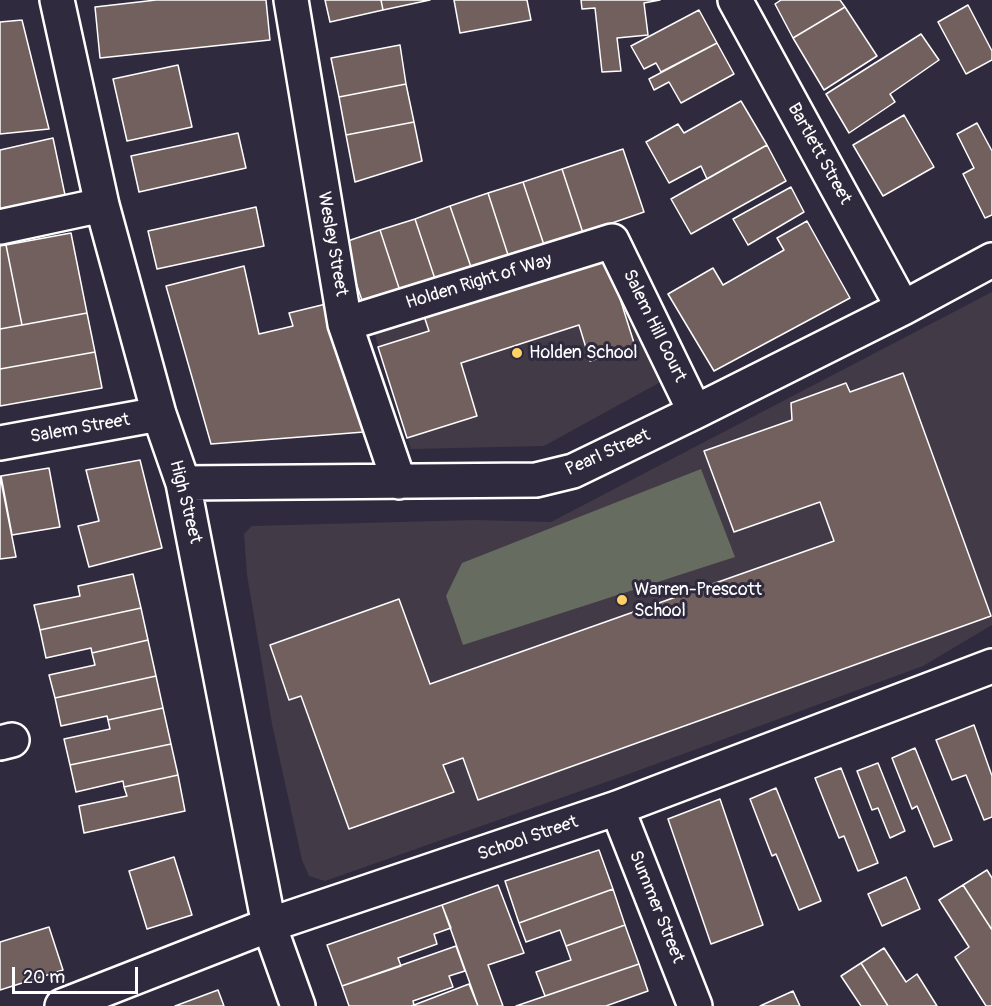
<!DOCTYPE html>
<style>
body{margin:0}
#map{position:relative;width:992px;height:1006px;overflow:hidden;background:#2f2a3d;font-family:Pangolin,sans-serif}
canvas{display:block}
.scale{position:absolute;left:12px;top:967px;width:126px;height:27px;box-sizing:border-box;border:3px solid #fff;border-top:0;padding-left:8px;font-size:18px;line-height:21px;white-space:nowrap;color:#fff;-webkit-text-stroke:4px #2f2a3d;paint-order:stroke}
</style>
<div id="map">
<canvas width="992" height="1006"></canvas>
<div class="scale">20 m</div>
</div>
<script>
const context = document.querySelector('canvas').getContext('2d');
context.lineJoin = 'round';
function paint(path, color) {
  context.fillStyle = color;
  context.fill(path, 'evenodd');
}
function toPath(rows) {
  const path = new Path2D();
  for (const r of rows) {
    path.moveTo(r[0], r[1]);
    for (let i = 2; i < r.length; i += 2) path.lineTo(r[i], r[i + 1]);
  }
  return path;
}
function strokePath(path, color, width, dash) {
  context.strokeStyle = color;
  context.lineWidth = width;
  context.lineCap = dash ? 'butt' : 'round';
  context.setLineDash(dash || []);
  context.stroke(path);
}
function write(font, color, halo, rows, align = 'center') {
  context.font = font + ' Pangolin,sans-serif';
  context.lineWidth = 6;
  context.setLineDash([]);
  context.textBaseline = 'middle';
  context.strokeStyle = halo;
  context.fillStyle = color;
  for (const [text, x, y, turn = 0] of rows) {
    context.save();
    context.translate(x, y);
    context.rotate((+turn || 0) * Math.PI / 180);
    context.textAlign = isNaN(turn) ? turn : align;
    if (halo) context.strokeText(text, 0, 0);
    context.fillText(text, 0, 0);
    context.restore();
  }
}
paint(toPath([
 [607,255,666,379,544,446,411,449,372,326],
 [992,292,992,625,923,666,626,775,325,881,309,876,302,860,272,724,247,575,244,534,252,526,473,520,551,522]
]), '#433a47');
paint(toPath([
 [701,469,735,557,463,645,446,596,462,563]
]), '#666c5f');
const building = toPath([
 [156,0,266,0,270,40,100,58,95,7,156,0],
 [325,0,381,0,383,10,330,22,325,0],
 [381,0,430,0,383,10,381,0],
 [454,0,527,0,531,20,460,33,454,0],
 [581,0,660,0,644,3,648,35,617,38,621,71,602,72,595,8,582,9,581,0],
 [781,0,840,0,845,7,793,38,775,4,781,0],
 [968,5,992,51,992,60,966,74,938,22,968,5],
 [845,7,877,56,824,90,793,38,845,7],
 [699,10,717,43,661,72,656,63,644,69,631,46,699,10],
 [22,20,49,129,0,134,0,22,22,20],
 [921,34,939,60,890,94,895,102,849,133,826,94,921,34],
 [717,43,734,74,681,103,669,82,654,90,649,79,717,43],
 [400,45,406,84,339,97,331,58,400,45],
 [178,65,192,127,127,141,113,79,178,65],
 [406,84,414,122,346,135,339,97,406,84],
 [741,101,767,145,707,179,701,166,669,183,646,142,678,124,684,133,741,101],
 [904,115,934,167,883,196,853,145,904,115],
 [414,122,422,161,355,182,346,135,414,122],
 [977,123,992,151,992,215,985,218,963,174,974,168,957,134,977,123],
 [238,133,246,168,139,192,131,156,238,133],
 [53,138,65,195,0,209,0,150,53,138],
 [767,145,786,181,691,234,671,199,767,145],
 [623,149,644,212,583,233,562,169,623,149],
 [562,169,583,233,544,245,523,182,562,169],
 [523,182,544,245,509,258,488,193,523,182],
 [791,187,804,212,748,245,733,219,791,187],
 [488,193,509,258,472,270,450,206,488,193],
 [450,206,472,270,436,282,415,219,450,206],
 [256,207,264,246,157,269,148,231,256,207],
 [415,219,436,282,401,294,380,230,415,219],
 [807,221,850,298,714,371,668,294,713,268,723,285,784,250,777,238,807,221],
 [380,230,401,294,364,306,342,243,380,230],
 [71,233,87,313,22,325,6,245,71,233],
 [6,245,22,325,0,329,0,246,6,245],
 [605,251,635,346,590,361,579,325,461,363,477,416,407,438,378,347,429,331,422,310,605,251],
 [244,266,259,334,293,326,289,313,330,303,364,432,211,444,166,286,244,266],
 [87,313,95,352,0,369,0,329,87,313],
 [95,352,102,388,0,406,0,369,95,352],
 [903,373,991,616,478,800,463,758,443,765,454,792,349,829,301,696,289,700,270,645,399,599,430,684,834,541,820,502,734,532,704,451,792,420,791,403,846,383,850,392,903,373],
 [140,460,162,548,89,567,78,526,99,521,86,470,140,460],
 [49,468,60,527,12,535,1,476,49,468],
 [0,476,16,557,0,559,0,476],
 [133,574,141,608,40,630,34,605,80,596,78,586,133,574],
 [141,608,148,640,92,653,91,648,46,658,40,630,141,608],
 [148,640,156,676,55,698,49,675,95,665,92,653,148,640],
 [156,676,163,708,108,720,107,716,61,726,55,698,156,676],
 [163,708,171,744,70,765,64,739,110,729,108,720,163,708],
 [974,725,992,776,992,817,984,820,966,775,952,780,936,740,974,725],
 [171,744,178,775,124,787,123,781,76,792,70,765,171,744],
 [915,748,952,840,934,847,917,806,912,809,892,758,915,748],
 [878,763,905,831,890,838,878,808,872,810,857,771,878,763],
 [841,768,878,863,858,871,844,836,839,838,815,778,841,768],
 [178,775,185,811,84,833,79,806,127,796,124,787,178,775],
 [776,788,821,901,799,910,776,854,772,856,750,799,776,788],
 [720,799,763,925,711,944,668,819,720,799],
 [599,850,613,889,519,923,505,881,599,850],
 [174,857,192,915,147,929,129,871,174,857],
 [987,870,992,878,992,930,963,885,987,870],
 [906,877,920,909,882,926,868,894,906,877],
 [498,885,524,953,488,965,503,1006,478,1006,442,905,498,885],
 [963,885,992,930,992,1006,986,1006,955,957,969,947,939,900,963,885],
 [613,889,625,925,566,946,560,930,526,942,519,923,613,889],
 [442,905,451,928,434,934,437,944,398,958,401,966,342,986,327,945,442,905],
 [625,925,639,964,545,996,536,972,571,960,566,946,625,925],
 [49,927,63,970,0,990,0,942,49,927],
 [456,946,465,971,449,976,453,987,413,1001,414,1005,411,1006,349,1006,342,986,456,946],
 [884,948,906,982,917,974,937,1006,888,1006,861,963,884,948],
 [861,963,888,1006,861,1006,841,976,861,963],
 [639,964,648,991,606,1006,516,1006,639,964],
 [469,984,478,1006,411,1006,414,1005,469,984],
 [218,990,224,1006,175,1006,218,990],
 [793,991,800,1006,760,1006,793,991]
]);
paint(building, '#72605f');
strokePath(building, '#fff', 1.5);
const minor = toPath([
 [57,0,102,205,159,414,183,483,269,925,298,1006],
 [291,0,345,324,399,482],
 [735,0,903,308],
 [0,227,102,205],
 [345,324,612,241,695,412],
 [0,443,159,414],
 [183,483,536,480,573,471,695,412,903,308,992,260],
 [0,743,12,740],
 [617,808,695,1006],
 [62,1006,269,925,617,808,992,666]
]);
strokePath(minor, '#fff', 38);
strokePath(minor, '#2f2a3d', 33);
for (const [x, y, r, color] of [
 [517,353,6,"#ffd166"],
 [622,600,6,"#ffd166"]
]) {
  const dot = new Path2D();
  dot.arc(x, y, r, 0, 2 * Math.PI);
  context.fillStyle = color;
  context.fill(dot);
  strokePath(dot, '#2f2a3d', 2);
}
write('18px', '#fff', '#2f2a3d', [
 ["Bartlett Street",819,154,61],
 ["Wesley Street",332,244,80],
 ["Holden Right of Way",479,282,-17],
 ["Salem Hill Court",654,326,64],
 ["Salem Street",80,429,-10],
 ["Pearl Street",608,453,-24],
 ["High Street",185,502,76],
 ["School Street",528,839,-19],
 ["Summer Street",656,907,68]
]);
write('18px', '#fff', '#2f2a3d', [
 ["Holden School",529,353],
 ["Warren-Prescott",634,590],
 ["School",634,611]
], 'left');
</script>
